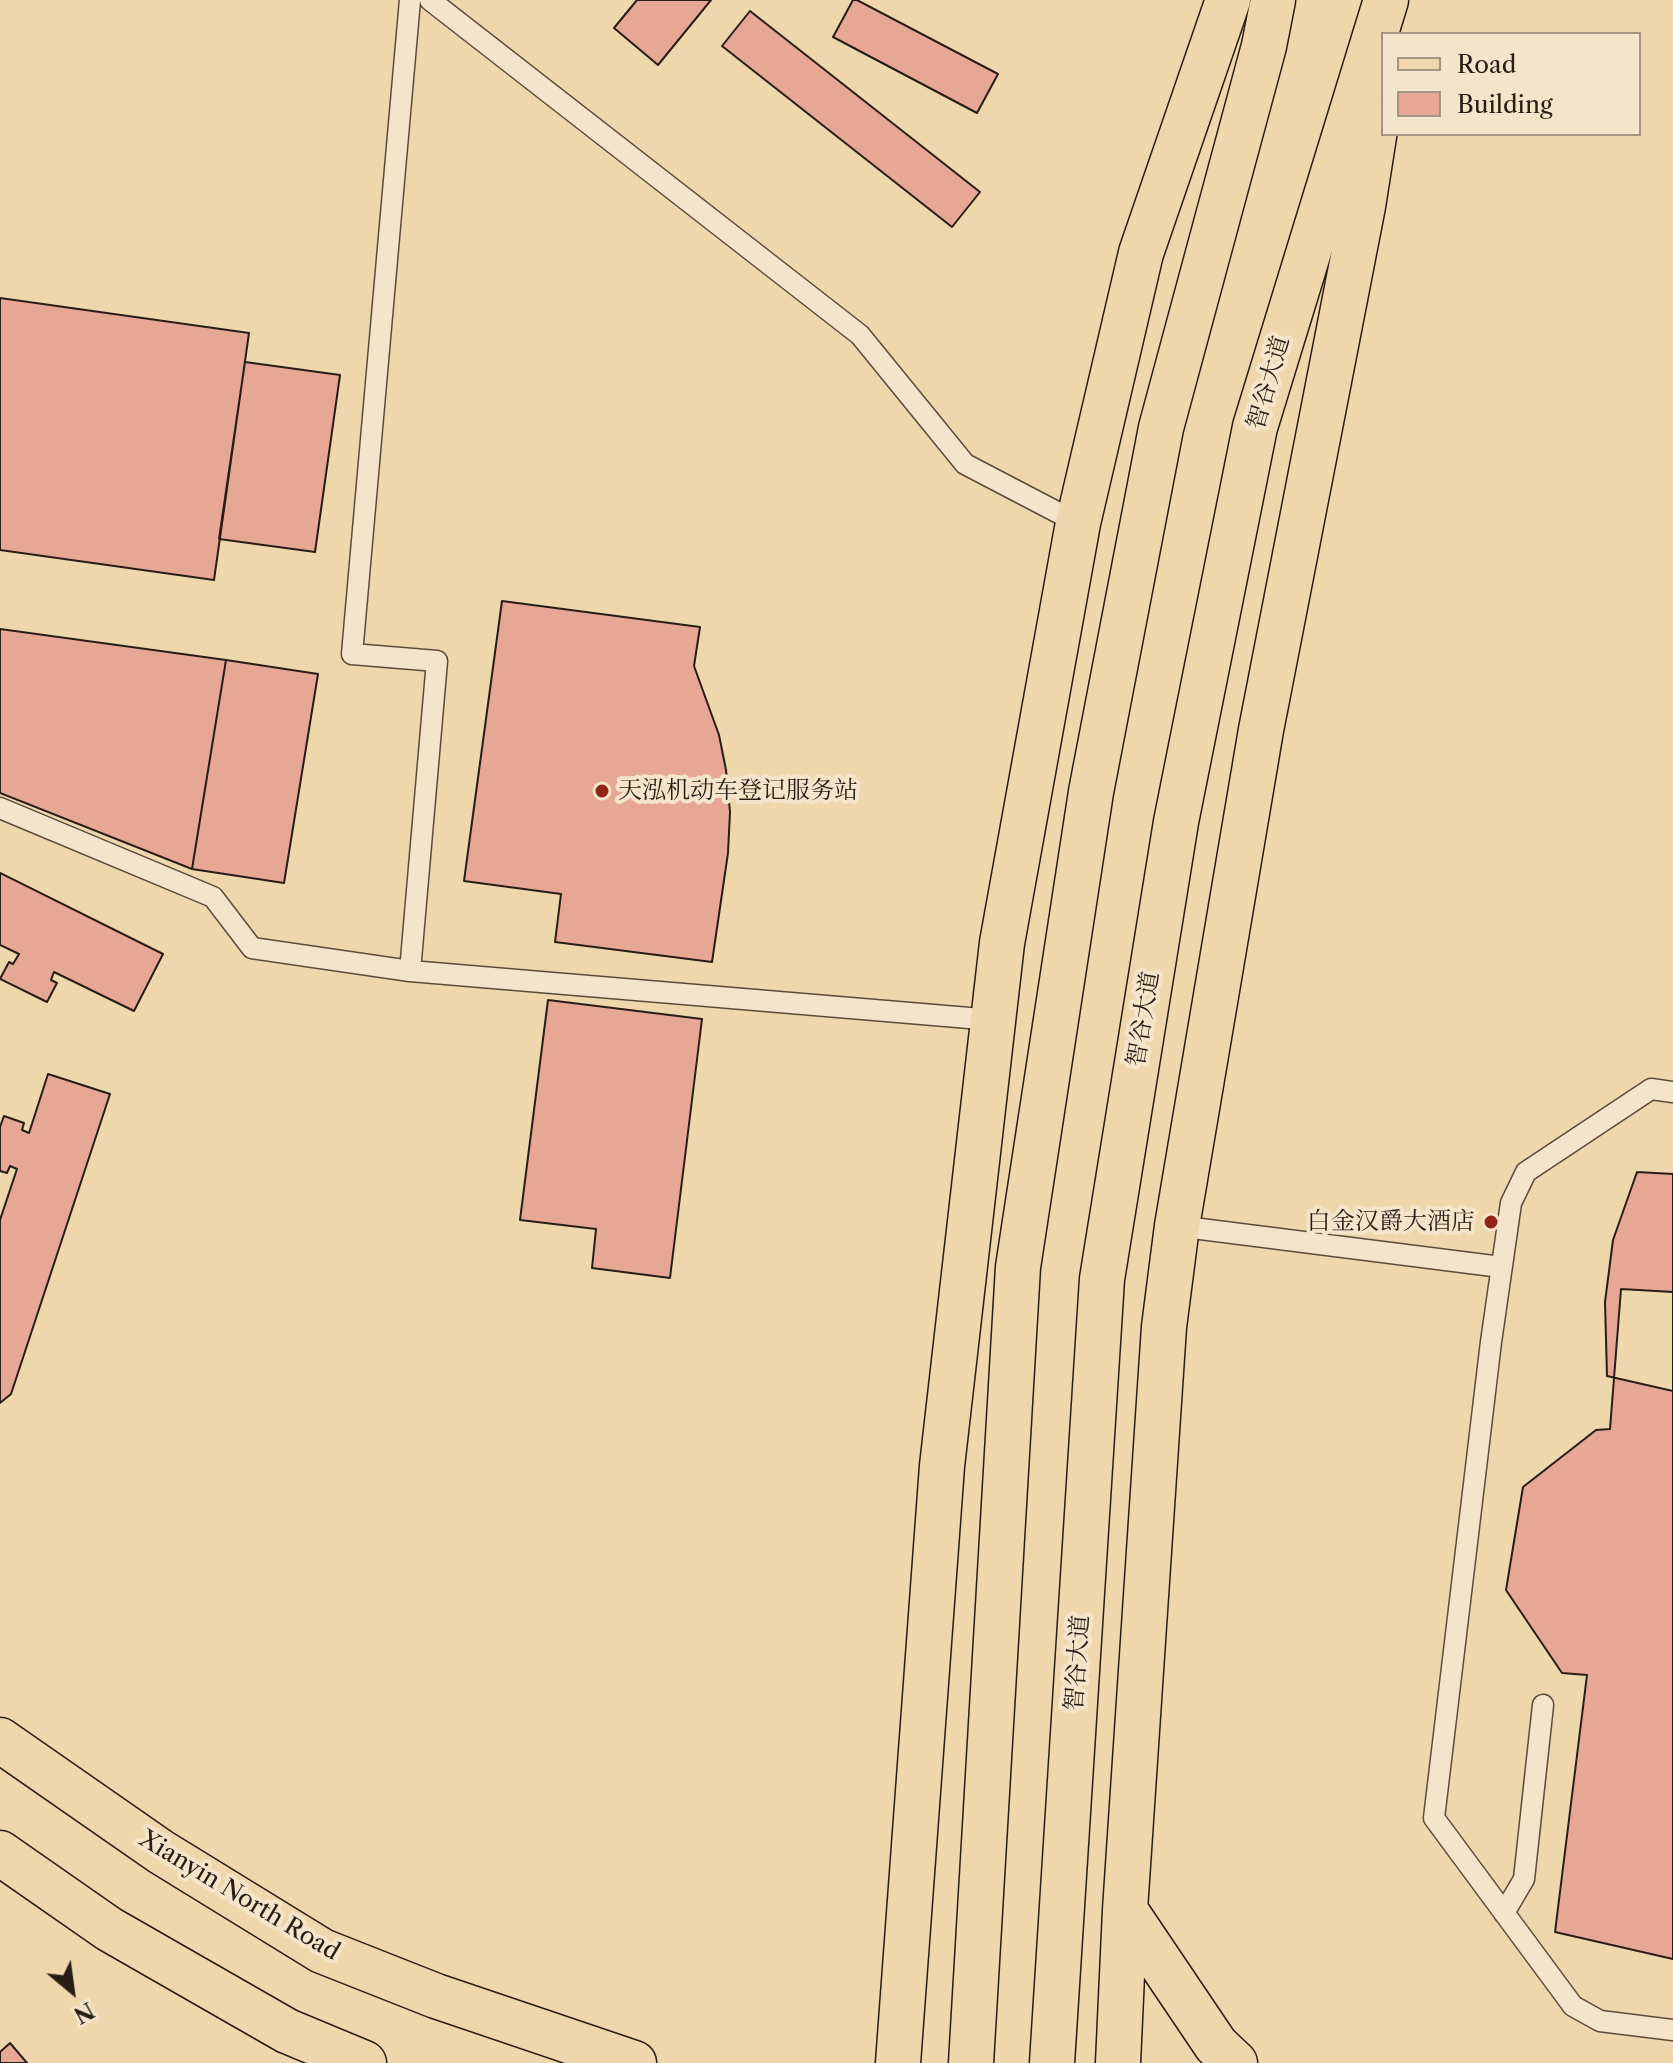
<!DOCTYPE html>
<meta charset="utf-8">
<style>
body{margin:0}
#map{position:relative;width:1673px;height:2063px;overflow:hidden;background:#eed6ad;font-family:"Libre Caslon Text",serif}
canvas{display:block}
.legend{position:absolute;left:1381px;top:32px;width:260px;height:104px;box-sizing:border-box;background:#f4e4ca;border:2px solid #a29582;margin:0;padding:10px 14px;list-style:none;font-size:24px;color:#281e15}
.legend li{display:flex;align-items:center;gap:16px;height:40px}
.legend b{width:40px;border:2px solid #a29582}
.north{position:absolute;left:32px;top:1951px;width:80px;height:80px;-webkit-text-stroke:6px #f4e4ca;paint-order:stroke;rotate:151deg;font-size:22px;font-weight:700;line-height:32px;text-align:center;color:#281e15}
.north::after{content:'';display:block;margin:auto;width:28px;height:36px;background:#281e15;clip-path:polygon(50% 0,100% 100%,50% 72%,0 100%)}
</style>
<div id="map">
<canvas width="1673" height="2063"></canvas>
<ul class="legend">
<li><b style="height:10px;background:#eed6ad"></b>Road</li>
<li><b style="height:22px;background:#e7a795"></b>Building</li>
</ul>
<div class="north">N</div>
</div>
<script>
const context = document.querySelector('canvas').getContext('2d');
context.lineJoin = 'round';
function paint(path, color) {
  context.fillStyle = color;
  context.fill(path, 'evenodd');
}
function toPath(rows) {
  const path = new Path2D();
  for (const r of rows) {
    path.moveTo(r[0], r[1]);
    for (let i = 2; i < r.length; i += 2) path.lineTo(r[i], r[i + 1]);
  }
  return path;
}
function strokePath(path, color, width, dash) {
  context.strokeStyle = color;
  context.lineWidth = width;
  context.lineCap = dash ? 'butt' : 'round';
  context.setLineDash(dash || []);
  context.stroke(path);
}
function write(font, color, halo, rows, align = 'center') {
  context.font = font + ' "Libre Caslon Text","Noto Serif SC",serif';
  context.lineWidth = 8;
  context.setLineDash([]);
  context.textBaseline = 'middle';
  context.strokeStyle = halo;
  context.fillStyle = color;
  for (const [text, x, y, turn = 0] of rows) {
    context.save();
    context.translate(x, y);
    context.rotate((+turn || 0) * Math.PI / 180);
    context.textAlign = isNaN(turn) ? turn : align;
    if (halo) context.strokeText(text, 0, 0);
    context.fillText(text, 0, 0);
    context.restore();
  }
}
const building = toPath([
 [637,0,711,0,658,65,614,28,637,0],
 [853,0,857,0,998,74,977,113,833,37,853,0],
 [750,11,980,192,952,227,722,46,750,11],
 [0,298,249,333,214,580,0,550,0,298],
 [245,362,340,375,315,552,219,539,245,362],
 [502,601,700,627,694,666,719,735,726,770,730,812,728,853,712,962,555,942,561,894,464,881,502,601],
 [0,629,226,660,192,869,0,793,0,629],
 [226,660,318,674,284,883,192,869,226,660],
 [0,873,163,954,134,1011,54,972,51,980,57,983,47,1002,0,979,9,962,13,964,19,954,0,945,0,873],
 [548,1000,702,1019,670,1278,592,1268,596,1229,520,1220,548,1000],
 [48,1074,110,1094,11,1394,0,1403,0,1220,17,1169,10,1166,7,1173,0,1171,0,1127,4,1116,24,1123,22,1130,29,1133,48,1074],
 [1637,1172,1673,1174,1673,1391,1607,1376,1605,1302,1613,1240,1637,1172],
 [1621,1289,1673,1292,1673,1959,1555,1932,1587,1675,1562,1673,1506,1590,1523,1487,1596,1430,1610,1429,1621,1289],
 [10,2043,27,2063,0,2063,0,2052,10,2043]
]);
paint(building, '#e7a795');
strokePath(building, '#281e15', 2);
const service = toPath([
 [410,0,352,654,437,661,410,971,993,1020],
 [430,0,860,335,965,464,1078,523],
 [0,808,213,897,252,948,410,971],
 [1673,1092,1651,1089,1526,1172,1511,1203,1491,1342,1434,1818,1573,2006,1600,2021,1673,2030],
 [1177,1226,1501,1267],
 [1504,1913,1524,1879,1543,1705]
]);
const primary = toPath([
 [0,1740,161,1852,322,1951,436,1996,634,2063],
 [0,1853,109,1929,287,2031,364,2063],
 [1125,1910,1216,2045,1235,2063],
 [898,2063,942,1466,1002,943,1078,523,1141,253,1228,0],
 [1118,2063,1125,1910,1164,1327,1177,1226,1261,730,1363,206,1383,79]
]);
const trunk = toPath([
 [971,2063,1018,1267,1091,792,1161,428,1264,46,1273,0],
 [1052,2063,1102,1279,1176,822,1255,427,1386,0]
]);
strokePath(service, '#5a4c3b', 23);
strokePath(primary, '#281e15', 47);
strokePath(trunk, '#281e15', 47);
strokePath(service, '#f4e4ca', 20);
strokePath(primary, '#eed6ad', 44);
strokePath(trunk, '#eed6ad', 44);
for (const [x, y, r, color] of [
 [602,791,8,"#8f2418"],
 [1491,1222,8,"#8f2418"]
]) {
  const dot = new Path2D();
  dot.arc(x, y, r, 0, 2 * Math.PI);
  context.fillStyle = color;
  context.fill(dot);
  strokePath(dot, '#f4e4ca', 3);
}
write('24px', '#281e15', '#f4e4ca', [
 ["智谷大道",1269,383,-74],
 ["智谷大道",1144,1019,-81],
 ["智谷大道",1078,1663,-86],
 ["Xianyin North Road",239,1896,31]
]);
write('24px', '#281e15', '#f4e4ca', [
 ["天泓机动车登记服务站",618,791],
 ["白金汉爵大酒店",1475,1222,"right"]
], 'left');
</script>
